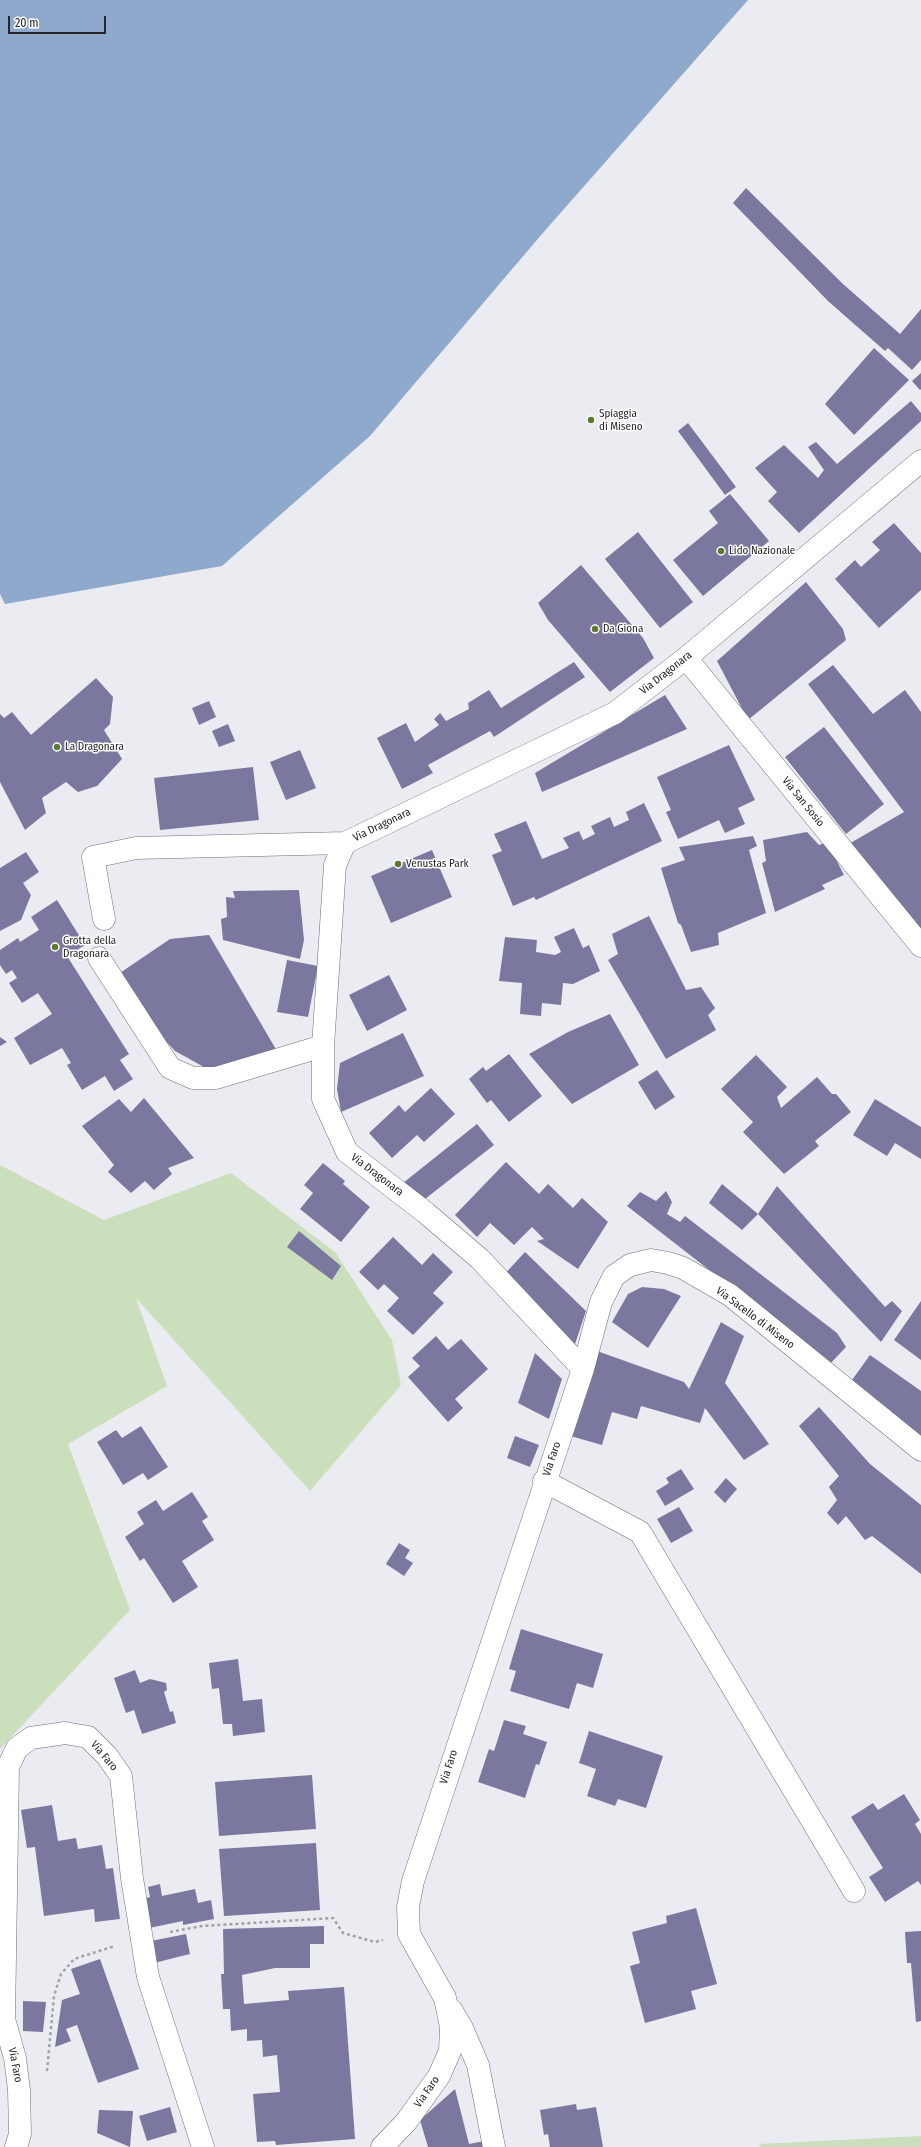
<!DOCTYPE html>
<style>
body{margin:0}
#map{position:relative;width:921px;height:2147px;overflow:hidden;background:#ebebf2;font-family:"Fira Sans Condensed",sans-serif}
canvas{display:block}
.scale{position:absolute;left:8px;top:16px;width:98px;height:18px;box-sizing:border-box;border:2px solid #262629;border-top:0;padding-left:5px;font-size:12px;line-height:14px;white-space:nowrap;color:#262629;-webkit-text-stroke:3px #fff;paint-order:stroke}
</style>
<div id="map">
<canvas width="921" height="2147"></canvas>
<div class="scale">20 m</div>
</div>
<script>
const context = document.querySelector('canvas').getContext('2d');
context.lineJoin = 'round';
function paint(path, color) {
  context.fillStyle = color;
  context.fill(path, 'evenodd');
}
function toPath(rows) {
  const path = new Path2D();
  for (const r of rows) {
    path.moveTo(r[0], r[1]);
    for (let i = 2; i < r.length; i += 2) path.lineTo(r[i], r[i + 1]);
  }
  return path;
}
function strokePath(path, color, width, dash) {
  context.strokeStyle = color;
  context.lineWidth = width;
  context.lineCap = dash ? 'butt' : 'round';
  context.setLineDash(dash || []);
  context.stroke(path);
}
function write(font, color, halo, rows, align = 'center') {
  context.font = font + ' "Fira Sans Condensed",sans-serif';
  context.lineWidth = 3;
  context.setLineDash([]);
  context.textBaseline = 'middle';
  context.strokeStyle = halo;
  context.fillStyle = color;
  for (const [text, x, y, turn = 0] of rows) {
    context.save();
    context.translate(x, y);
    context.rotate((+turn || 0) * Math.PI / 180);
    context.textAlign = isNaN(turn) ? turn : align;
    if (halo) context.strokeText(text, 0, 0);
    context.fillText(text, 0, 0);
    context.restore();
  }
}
paint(toPath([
 [0,1165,104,1220,231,1173,335,1252,392,1340,401,1385,310,1491,136,1298,167,1386,68,1444,130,1610,0,1749],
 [921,2136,921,2147,761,2147,759,2144]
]), '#ccdfbc');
paint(toPath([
 [0,0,748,0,542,234,370,436,222,566,5,604,0,594]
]), '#8fa9cc');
paint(toPath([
 [746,188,843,284,900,334,921,309,921,360,912,370,888,348,885,351,828,301,733,203],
 [874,348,909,380,854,435,825,404],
 [921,373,921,389,920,390,912,381],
 [911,401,921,413,921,421,799,533,768,501,777,492,755,468,784,445,818,478,824,470,808,447,816,442,837,464],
 [688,423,736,487,725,495,678,431],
 [730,494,769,541,703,596,673,560,718,523,709,511],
 [894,523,921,553,921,590,879,628,835,579,855,560,861,567,880,550,872,542],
 [638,532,693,602,660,628,605,559],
 [581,565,643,638,654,658,610,692,548,620,538,603],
 [806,582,843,629,846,640,748,720,717,661],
 [574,662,585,677,494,737,490,731,428,765,433,773,402,789,377,738,406,723,415,742,439,725,434,719,440,713,446,721,469,709,468,703,489,690,501,708],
 [833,665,873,714,905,690,921,712,921,939,847,845,904,812,808,684],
 [96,678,113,697,110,724,104,730,122,759,97,786,78,792,66,782,42,798,46,813,25,830,0,782,0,714,4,718,12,712,31,735],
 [665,695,687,729,542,792,535,773],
 [209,701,216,717,199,725,192,708],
 [228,724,235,741,219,747,212,731],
 [824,727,884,804,846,834,785,757],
 [729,745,755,800,738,808,745,824,725,833,719,820,678,839,666,812,671,810,657,777],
 [300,750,316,788,286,800,270,762],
 [253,767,259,820,160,830,154,778],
 [644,803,662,841,536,900,534,897,513,906,492,855,502,851,494,834,526,821,542,859,569,848,563,838,579,831,583,840,595,834,591,826,610,817,614,827,629,820,626,812],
 [807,832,819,845,827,842,844,875,822,885,825,889,775,912,762,863,766,861,763,840],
 [753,836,757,846,749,850,766,913,718,933,719,945,691,952,681,925,678,923,661,868,685,860,679,847],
 [432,850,452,897,391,923,371,876],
 [26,852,39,872,23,883,31,895,21,920,0,931,0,868],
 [299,890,304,940,300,959,223,940,221,919,227,917,226,897,235,898,233,891],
 [57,900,85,945,67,956,129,1054,120,1060,133,1079,114,1091,105,1076,82,1090,67,1065,71,1063,62,1048,30,1065,14,1038,52,1014,38,993,22,1003,9,983,17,978,12,970,6,974,0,965,0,950,18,938,20,942,39,930,31,917],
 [649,916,686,990,701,987,715,1008,708,1015,716,1030,666,1059,608,960,618,954,612,934],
 [574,928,583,948,589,945,600,971,573,984,563,983,561,1005,542,1003,541,1016,520,1014,522,983,499,981,505,937,537,940,536,952,555,955,561,952,554,937],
 [209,935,277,1051,223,1068,204,1067,175,1051,152,1026,117,975,170,939],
 [287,960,318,966,308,1017,277,1012],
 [389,975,407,1010,367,1031,349,995],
 [610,1014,639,1065,572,1104,529,1054,568,1032],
 [403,1033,424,1076,341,1112,337,1089,340,1063],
 [0,1037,7,1042,0,1046],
 [509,1054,542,1096,509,1122,491,1100,487,1103,469,1079,483,1067,486,1071],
 [756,1055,787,1087,777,1097,781,1108,817,1077,832,1094,836,1094,851,1112,815,1141,819,1146,784,1174,743,1132,753,1122,721,1089],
 [657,1070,675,1097,655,1110,638,1082],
 [431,1088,455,1114,424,1142,417,1135,392,1158,369,1133,399,1105,405,1112],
 [144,1098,194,1158,168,1168,172,1174,154,1190,145,1181,131,1193,108,1172,114,1165,82,1126,119,1099,131,1112],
 [875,1099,921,1127,921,1159,895,1143,887,1156,853,1135],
 [477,1124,494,1145,425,1199,403,1183],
 [506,1162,539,1194,548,1184,573,1208,582,1198,608,1222,578,1269,537,1241,544,1239,532,1227,514,1245,490,1223,477,1237,455,1215],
 [323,1163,345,1181,343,1184,370,1207,341,1242,300,1209,313,1193,304,1185],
 [722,1184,758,1214,777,1186,885,1307,892,1301,902,1311,881,1342,758,1214,742,1230,709,1203],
 [666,1191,672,1202,667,1214,680,1222,685,1216,837,1333,846,1347,830,1364,627,1206,640,1192,656,1201],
 [299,1231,341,1266,332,1280,287,1247],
 [393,1237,422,1265,433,1253,453,1272,433,1293,444,1303,413,1335,387,1311,399,1298,384,1284,378,1290,359,1272],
 [525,1252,586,1311,574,1347,502,1277],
 [642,1287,664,1289,681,1296,648,1348,612,1322,628,1294],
 [921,1301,921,1360,894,1340],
 [721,1322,744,1336,725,1383,769,1444,744,1460,705,1408,700,1423,641,1406,637,1419,612,1412,602,1445,567,1435,597,1351,684,1382,689,1389],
 [436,1336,448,1350,461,1339,488,1369,455,1399,463,1408,448,1422,408,1377,420,1366,412,1358],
 [535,1353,562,1379,549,1419,518,1403],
 [870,1355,921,1391,921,1439,847,1387],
 [819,1407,870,1464,921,1505,921,1574,872,1536,865,1540,846,1516,838,1525,827,1513,837,1500,829,1487,839,1476,799,1426],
 [141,1426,168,1467,148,1480,143,1473,123,1485,97,1442,116,1430,122,1438],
 [515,1436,539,1445,530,1467,507,1458],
 [681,1469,694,1489,665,1506,656,1491,669,1483,666,1478],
 [726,1478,737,1489,725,1503,714,1492],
 [192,1492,208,1517,202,1521,214,1540,182,1561,198,1587,173,1603,144,1558,140,1561,125,1537,144,1524,137,1512,156,1500,163,1511],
 [679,1507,693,1531,671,1543,657,1519],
 [399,1543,410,1550,405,1558,413,1563,404,1576,386,1564],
 [521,1629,603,1654,593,1688,577,1683,569,1709,510,1691,516,1671,509,1669],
 [238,1659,243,1701,262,1699,265,1732,233,1736,232,1724,223,1724,219,1688,212,1689,209,1663],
 [135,1670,140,1683,150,1679,166,1683,167,1690,164,1692,170,1712,173,1711,176,1723,142,1734,134,1710,126,1713,114,1678],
 [504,1720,526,1726,523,1734,547,1742,539,1765,536,1764,525,1798,478,1782,489,1749,494,1751],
 [589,1731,663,1756,646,1808,618,1799,615,1806,587,1796,596,1769,579,1763],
 [312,1775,316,1829,219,1836,215,1782],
 [904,1794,920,1820,915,1824,921,1834,921,1885,918,1881,885,1902,869,1877,883,1868,851,1817,873,1803,878,1810],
 [52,1805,58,1841,76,1838,78,1849,102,1845,106,1869,113,1868,120,1919,95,1922,94,1909,44,1916,35,1847,27,1848,21,1810],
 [316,1843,320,1910,224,1916,219,1849],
 [160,1884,162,1896,195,1889,198,1903,211,1900,214,1919,183,1925,183,1921,149,1928,143,1899,150,1897,148,1887],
 [696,1908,717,1984,691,1991,696,2009,645,2023,630,1966,640,1963,632,1932,667,1923,666,1916],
 [324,1926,324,1944,310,1944,310,1968,275,1968,242,1975,244,2004,289,2000,288,1991,344,1987,355,2139,276,2145,275,2141,257,2142,253,2094,280,2092,277,2055,263,2057,262,2040,247,2041,247,2029,231,2031,230,2009,223,2009,221,1974,224,1974,223,1929],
 [921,1931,921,2021,916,2022,911,1963,907,1963,905,1932],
 [186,1934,190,1954,150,1964,146,1942],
 [100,1959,139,2069,98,2083,77,2025,66,2029,71,2041,55,2047,62,2000,80,1994,71,1969],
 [23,2001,46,2002,43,2032,23,2031],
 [455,2089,469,2144,484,2141,485,2147,428,2147,420,2120],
 [576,2104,577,2110,596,2107,603,2147,550,2147,548,2134,544,2135,540,2110],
 [170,2107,177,2132,147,2141,139,2116],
 [99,2110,133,2111,130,2147,97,2133]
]), '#7b789f');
const minor = toPath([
 [686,658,921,946],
 [104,919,93,857,136,848,345,843],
 [99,958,170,1068,193,1078,216,1078,323,1046],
 [583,1369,480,1259,426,1213,347,1152,323,1099,323,1046,335,865,345,843,615,713,686,658,921,461],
 [544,1481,640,1532,854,1891],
 [452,2011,462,2028,478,2065,494,2147],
 [16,2147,20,2134,19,2090,15,2058,4,2019,8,1767,17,1748,31,1738,65,1733,88,1737,107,1756,121,1776,132,1878,148,1977,203,2147],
 [382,2147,406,2122,439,2076,450,2051,451,2027,445,1998,409,1934,408,1907,413,1881,583,1369,601,1302,614,1276,630,1265,651,1260,668,1263,683,1268,730,1295,921,1450]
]);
strokePath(minor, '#6e6e74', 23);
strokePath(toPath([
 [170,1932,202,1926,333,1918,343,1933,375,1942,383,1940],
 [47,2071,54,1996,61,1974,74,1959,115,1946]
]), '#a1a1a7', 2.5, [3, 3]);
strokePath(minor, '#fff', 22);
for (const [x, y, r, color] of [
 [591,420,4,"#5c7b31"],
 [721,551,4,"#5c7b31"],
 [595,629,4,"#5c7b31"],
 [57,747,4,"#5c7b31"],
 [398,864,4,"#5c7b31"],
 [55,947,4,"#5c7b31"]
]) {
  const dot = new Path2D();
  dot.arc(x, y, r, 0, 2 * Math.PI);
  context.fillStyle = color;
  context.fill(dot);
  strokePath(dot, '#fff', 1.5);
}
write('11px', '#262629', '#fff', [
 ["Spiaggia",599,414],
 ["di Miseno",599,427],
 ["Lido Nazionale",729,551],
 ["Da Giona",603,629],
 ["La Dragonara",65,747],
 ["Venustas Park",406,864],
 ["Grotta della",63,941],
 ["Dragonara",63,954]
], 'left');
write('11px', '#262629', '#fff', [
 ["Via Dragonara",666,673,-38],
 ["Via San Sosio",803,802,51],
 ["Via Dragonara",382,825,-26],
 ["Via Dragonara",377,1175,37],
 ["Via Sacello di Miseno",755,1318,37],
 ["Via Faro",552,1459,-71],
 ["Via Faro",104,1756,50],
 ["Via Faro",449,1767,-72],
 ["Via Faro",15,2065,79],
 ["Via Faro",427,2092,-55]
]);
</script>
